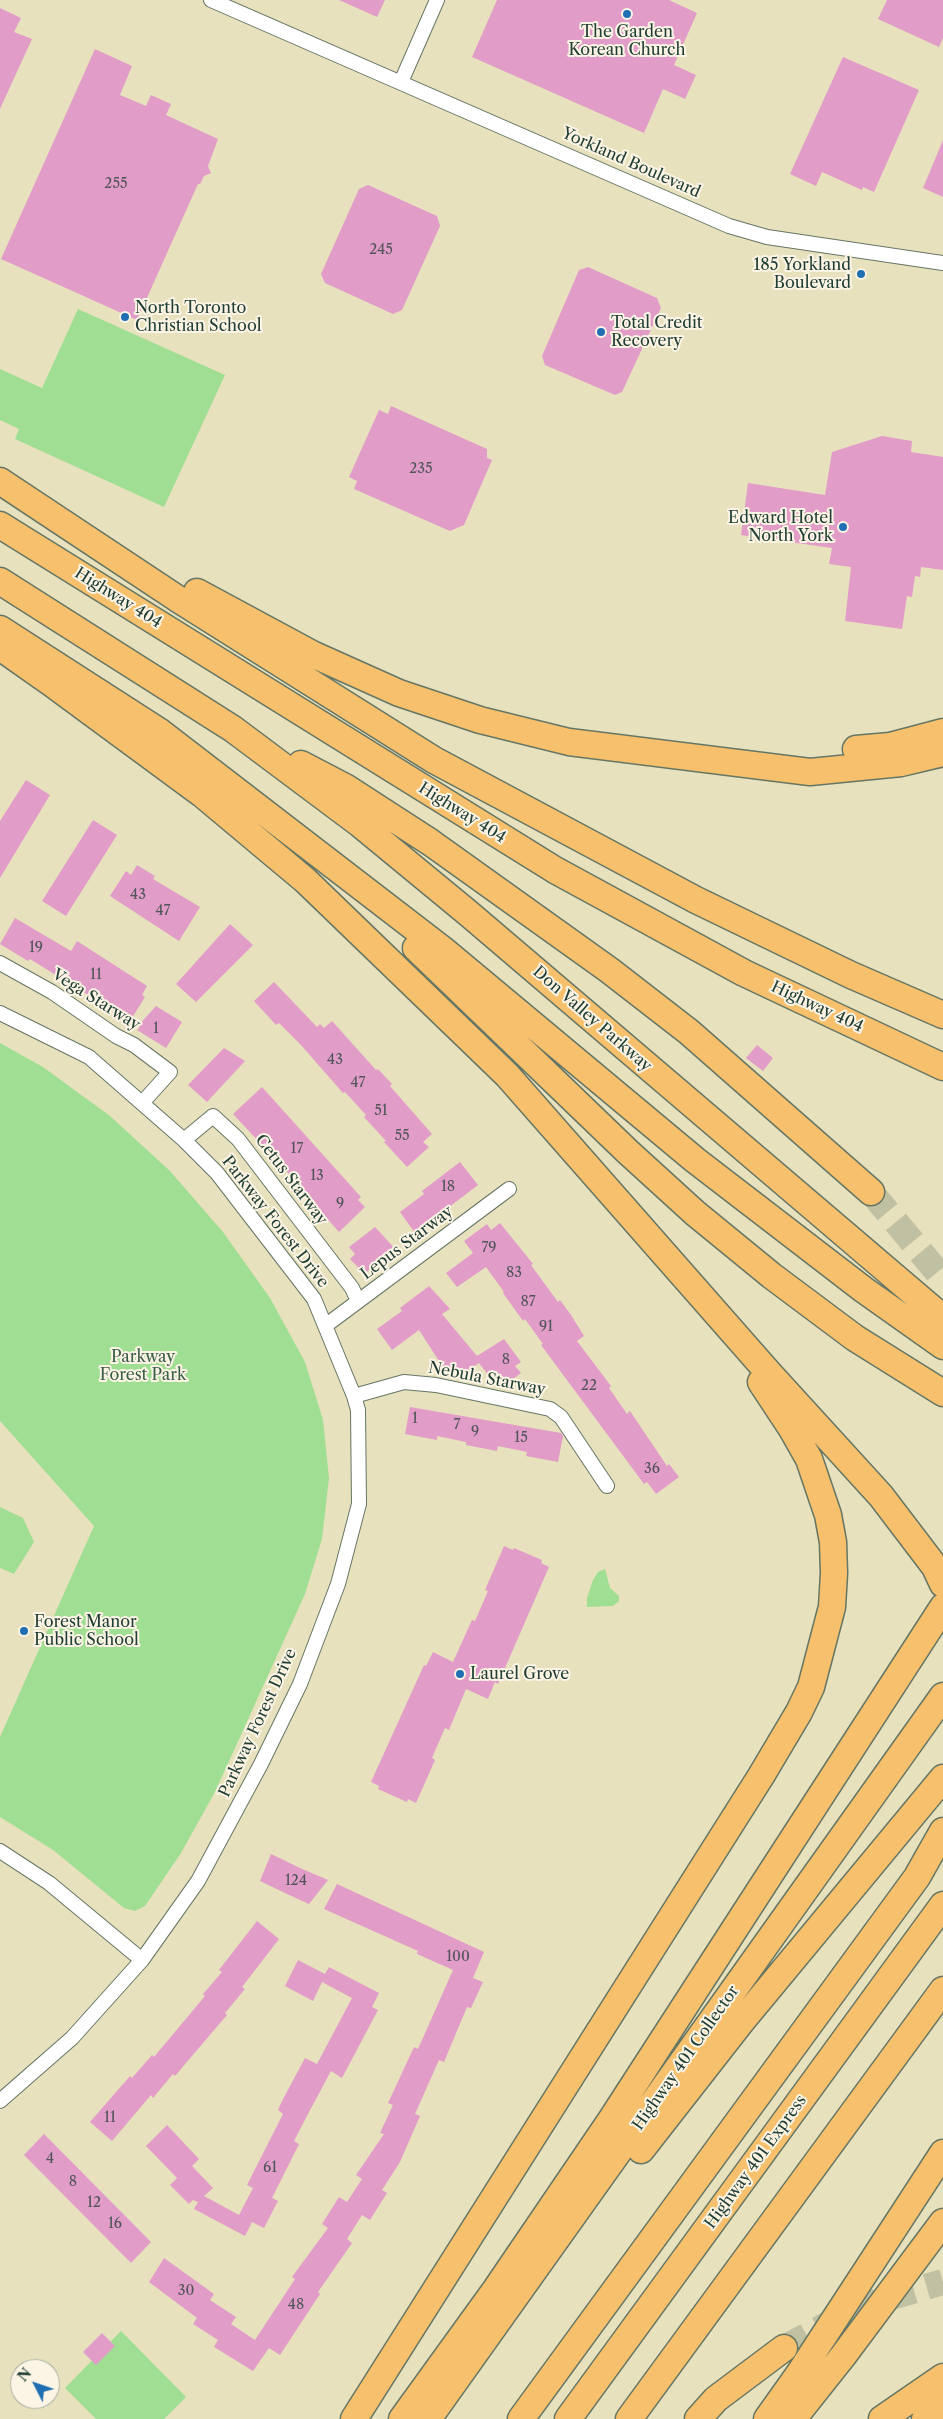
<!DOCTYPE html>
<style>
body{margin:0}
#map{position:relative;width:943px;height:2419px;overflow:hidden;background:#e8e1be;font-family:"Libre Caslon Text",serif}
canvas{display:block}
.north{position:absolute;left:10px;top:2359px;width:50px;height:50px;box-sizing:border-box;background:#fcf5e5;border:1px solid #a4ab9e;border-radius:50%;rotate:311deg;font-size:14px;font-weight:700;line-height:20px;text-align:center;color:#1f3d34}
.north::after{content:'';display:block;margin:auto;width:18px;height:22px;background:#1f6fb2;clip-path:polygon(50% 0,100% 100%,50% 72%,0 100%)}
</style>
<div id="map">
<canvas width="943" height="2419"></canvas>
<div class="north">N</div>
</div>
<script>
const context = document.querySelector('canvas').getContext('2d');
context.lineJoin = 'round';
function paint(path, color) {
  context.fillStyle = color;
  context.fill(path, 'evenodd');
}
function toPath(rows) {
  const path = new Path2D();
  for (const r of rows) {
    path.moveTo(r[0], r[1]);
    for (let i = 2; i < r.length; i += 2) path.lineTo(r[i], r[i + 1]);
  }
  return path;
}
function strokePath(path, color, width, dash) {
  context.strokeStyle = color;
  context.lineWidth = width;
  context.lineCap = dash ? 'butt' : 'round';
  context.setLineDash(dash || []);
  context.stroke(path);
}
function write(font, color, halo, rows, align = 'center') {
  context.font = font + ' "Libre Caslon Text",serif';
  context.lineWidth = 4;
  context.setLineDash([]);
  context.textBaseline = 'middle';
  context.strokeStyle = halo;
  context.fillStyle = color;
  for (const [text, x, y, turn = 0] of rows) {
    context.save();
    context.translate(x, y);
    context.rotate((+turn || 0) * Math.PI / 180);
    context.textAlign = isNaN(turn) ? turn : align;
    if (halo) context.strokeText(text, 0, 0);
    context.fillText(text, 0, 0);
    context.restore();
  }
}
paint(toPath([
 [78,309,225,375,164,507,15,439,19,429,0,420,0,369,42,388],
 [0,1043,43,1067,110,1116,170,1171,223,1232,270,1298,305,1362,323,1420,329,1478,322,1539,305,1594,215,1792,181,1853,145,1906,135,1911,124,1908,53,1850,0,1817,0,1737,94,1526,0,1421],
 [0,1507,23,1518,34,1542,14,1574,0,1568],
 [605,1569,610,1588,619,1596,619,1601,613,1606,587,1607,587,1598,593,1580,598,1572],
 [121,2331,186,2397,164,2419,96,2419,65,2388]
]), '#a0de93');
paint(toPath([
 [339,0,385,0,377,17],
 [497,0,669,0,697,13,674,65,696,75,685,99,663,89,644,133,472,57],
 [887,0,943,0,943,38,939,47,878,19],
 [0,8,21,18,14,32,32,39,0,109],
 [95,49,132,66,120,95,146,106,151,95,171,104,166,115,218,139,208,166,211,173,204,176,200,184,198,184,137,320,1,259],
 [843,57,919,90,874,192,863,187,862,190,822,172,816,186,790,174],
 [943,140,943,197,923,188],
 [368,185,437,216,440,226,402,310,393,314,325,283,321,274,359,189],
 [588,267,657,298,661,308,622,392,615,395,545,365,542,356,579,270],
 [391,406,487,449,487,458,492,460,464,525,450,531,354,489,357,481,349,477,379,410,388,414],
 [882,436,912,441,911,452,943,457,943,570,921,567,920,577,915,576,912,597,907,596,902,629,845,621,851,567,829,564,832,548,741,535,748,483,825,495,832,452],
 [26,780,50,795,0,878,0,821],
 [93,820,117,835,66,916,42,901],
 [137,865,155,876,153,879,200,907,179,941,110,896,126,871,131,875],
 [15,918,71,951,77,941,147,986,142,995,145,997,130,1021,30,959,28,961,0,944],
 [230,924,253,945,196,1002,176,984],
 [274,982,317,1027,320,1024,324,1028,332,1021,376,1070,378,1069,392,1084,390,1086,432,1134,423,1142,429,1147,407,1167,384,1142,386,1141,364,1117,366,1115,345,1092,343,1093,300,1044,279,1023,276,1025,254,1001],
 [156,1006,182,1022,166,1048,137,1030,140,1027,138,1026],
 [757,1045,773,1058,763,1071,746,1058],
 [224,1048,245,1061,207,1102,188,1085],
 [262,1087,361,1197,358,1200,365,1207,339,1232,314,1204,316,1203,233,1114],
 [460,1162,478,1185,415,1233,400,1212,424,1194,422,1191],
 [500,1223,533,1264,531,1265,558,1302,560,1300,571,1315,584,1336,577,1341,611,1386,609,1388,627,1414,630,1411,667,1466,669,1464,679,1477,656,1494,647,1482,644,1484,541,1345,543,1344,525,1319,523,1321,503,1293,504,1292,486,1267,457,1287,446,1273,473,1253,464,1241,487,1224,491,1230],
 [375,1227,398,1252,377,1272,372,1267,365,1274,350,1259,355,1254,349,1247],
 [429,1286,450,1309,442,1314,477,1356,504,1339,521,1362,515,1366,521,1373,505,1385,498,1376,492,1380,479,1363,461,1377,453,1366,446,1372,419,1330,392,1350,377,1329,402,1311,400,1308],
 [410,1407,561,1433,563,1436,558,1462,526,1456,527,1452,498,1446,497,1451,466,1445,466,1442,437,1436,437,1440,405,1434],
 [504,1546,513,1550,514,1548,542,1560,541,1563,549,1567,498,1684,495,1682,488,1699,466,1689,449,1730,445,1728,432,1758,435,1760,416,1803,408,1799,407,1802,378,1789,379,1786,371,1782,424,1665,426,1666,433,1652,453,1662,472,1620,475,1621,488,1591,485,1590],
 [271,1854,300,1868,328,1880,309,1904,287,1894,260,1881],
 [337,1884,484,1952,473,1978,483,1982,471,2008,467,2007,444,2062,439,2060,415,2114,420,2116,400,2162,382,2190,387,2193,370,2220,362,2215,347,2239,352,2243,318,2292,320,2294,280,2355,269,2348,253,2371,214,2347,218,2340,193,2324,197,2318,149,2282,164,2258,214,2294,210,2300,236,2317,231,2324,255,2340,295,2279,292,2277,328,2228,322,2224,339,2197,347,2202,362,2179,356,2175,384,2134,380,2133,393,2105,388,2103,414,2047,418,2049,453,1970,417,1954,418,1951,324,1909],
 [257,1921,279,1939,242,1987,245,1989,225,2013,227,2015,175,2076,173,2074,153,2098,151,2095,112,2141,90,2122,130,2076,132,2078,152,2055,154,2057,205,1996,203,1994,222,1972,219,1970],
 [298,1960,325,1974,329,1967,379,1993,372,2007,378,2010,342,2078,331,2071,308,2114,294,2141,299,2144,272,2198,278,2201,264,2228,252,2222,245,2236,194,2209,198,2202,193,2200,189,2204,170,2185,177,2178,146,2146,167,2125,199,2159,192,2166,213,2188,204,2196,239,2215,253,2188,247,2185,283,2114,278,2110,282,2101,305,2058,317,2064,352,1998,322,1982,313,2001,285,1986],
 [44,2134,151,2242,131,2263,24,2155],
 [102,2333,115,2346,96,2365,83,2352]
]), '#e19cc8');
strokePath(toPath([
 [871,1192,943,1279],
 [784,2348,861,2306,943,2282]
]), '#c0c0a2', 26, [26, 13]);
const street = toPath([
 [211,0,729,226,767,237,943,263],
 [401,82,437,0],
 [0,963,52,992,116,1036,134,1045,170,1072,142,1103],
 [0,1013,89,1057,184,1140,217,1173,314,1299,354,1396,358,1410,359,1504,338,1584,300,1684,261,1764,198,1881,142,1960,72,2038,0,2101],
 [184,1140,213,1116,238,1139,352,1288,358,1301],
 [325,1326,509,1189],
 [354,1396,404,1382,436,1385,550,1409,561,1417,607,1486],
 [0,1851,49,1883,142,1960]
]);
const highway = toPath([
 [0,481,178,599,434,760,696,900,851,975,943,1015],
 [0,525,555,870,744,973,943,1067],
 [0,581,233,729,360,824,468,913,943,1318],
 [197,592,312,654,399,693,480,720,569,742,810,772,901,763,943,753],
 [0,629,160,732,442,949,695,1160,864,1290,943,1346],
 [0,647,50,682,202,794,306,881,507,1075,768,1372,881,1496,935,1567,943,1584],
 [856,749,890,746,943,732],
 [301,764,345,787,430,842,609,970,689,1032,871,1192],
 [416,948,628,1152,695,1213,772,1276,855,1338,943,1393],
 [641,2150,741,2022,943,1778],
 [354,2419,761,1776,799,1712,811,1687,832,1607,834,1573,833,1542,828,1515,809,1459,792,1429,761,1382],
 [402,2419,496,2289,611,2120,943,1607],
 [428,2419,943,1696],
 [521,2419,917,1877,943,1831],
 [568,2419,943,1905],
 [629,2419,943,1990],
 [698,2419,716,2399,784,2348],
 [767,2419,799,2374,943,2153],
 [793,2419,843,2356,943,2222],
 [882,2419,943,2377],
 [925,2419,943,2406]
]);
strokePath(street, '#657664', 16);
strokePath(highway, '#657664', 29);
strokePath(street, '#fff', 14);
strokePath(highway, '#f7c06c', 26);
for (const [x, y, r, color] of [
 [627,14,5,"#1f6fb2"],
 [861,274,5,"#1f6fb2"],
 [125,317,5,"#1f6fb2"],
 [601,332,5,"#1f6fb2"],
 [843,527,5,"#1f6fb2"],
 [24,1631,5,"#1f6fb2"],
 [460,1674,5,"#1f6fb2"]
]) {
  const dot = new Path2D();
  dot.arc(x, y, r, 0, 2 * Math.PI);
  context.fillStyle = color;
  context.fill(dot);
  strokePath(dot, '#fcf5e5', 2);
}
write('14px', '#505559', null, [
 ["255",116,184],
 ["245",381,250],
 ["235",421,469],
 ["43",138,895],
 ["47",163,911],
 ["19",36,948],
 ["11",96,975],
 ["1",156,1029],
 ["43",335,1060],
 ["47",358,1083],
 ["51",381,1111],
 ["55",402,1136],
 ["17",297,1149],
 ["13",317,1176],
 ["18",448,1187],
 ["9",340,1204],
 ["79",489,1248],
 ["83",514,1273],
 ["87",528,1302],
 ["91",546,1327],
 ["8",506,1360],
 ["22",589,1386],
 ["1",415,1419],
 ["7",457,1425],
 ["9",475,1432],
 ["15",521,1438],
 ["36",652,1469],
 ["124",296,1881],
 ["100",458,1957],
 ["11",110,2118],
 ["4",50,2159],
 ["61",270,2168],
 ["8",73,2182],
 ["12",94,2203],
 ["16",115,2224],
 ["30",186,2291],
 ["48",296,2305]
]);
write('16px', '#1f3d34', '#fcf5e5', [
 ["The Garden",627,32,"center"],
 ["Korean Church",627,50,"center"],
 ["185 Yorkland",851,265,"right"],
 ["Boulevard",851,283,"right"],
 ["North Toronto",135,308],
 ["Christian School",135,326],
 ["Total Credit",611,323],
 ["Recovery",611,341],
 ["Edward Hotel",833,518,"right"],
 ["North York",833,536,"right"],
 ["Forest Manor",34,1622],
 ["Public School",34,1640],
 ["Laurel Grove",470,1674]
], 'left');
write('16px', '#1f3d34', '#fcf5e5', [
 ["Yorkland Boulevard",631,163,24],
 ["Highway 404",118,598,32],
 ["Highway 404",462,813,32],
 ["Vega Starway",96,1000,32],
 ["Highway 404",817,1007,25],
 ["Don Valley Parkway",592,1019,41],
 ["Cetus Starway",291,1180,53],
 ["Parkway Forest Drive",275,1222,52],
 ["Lepus Starway",407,1243,-37],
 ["Nebula Starway",487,1379,11],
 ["Parkway Forest Drive",258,1723,-65],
 ["Highway 401 Collector",686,2058,-55],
 ["Highway 401 Express",756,2162,-54]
]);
write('16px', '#395d47', '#fcf5e5', [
 ["Parkway",143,1357],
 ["Forest Park",143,1375]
]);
</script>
